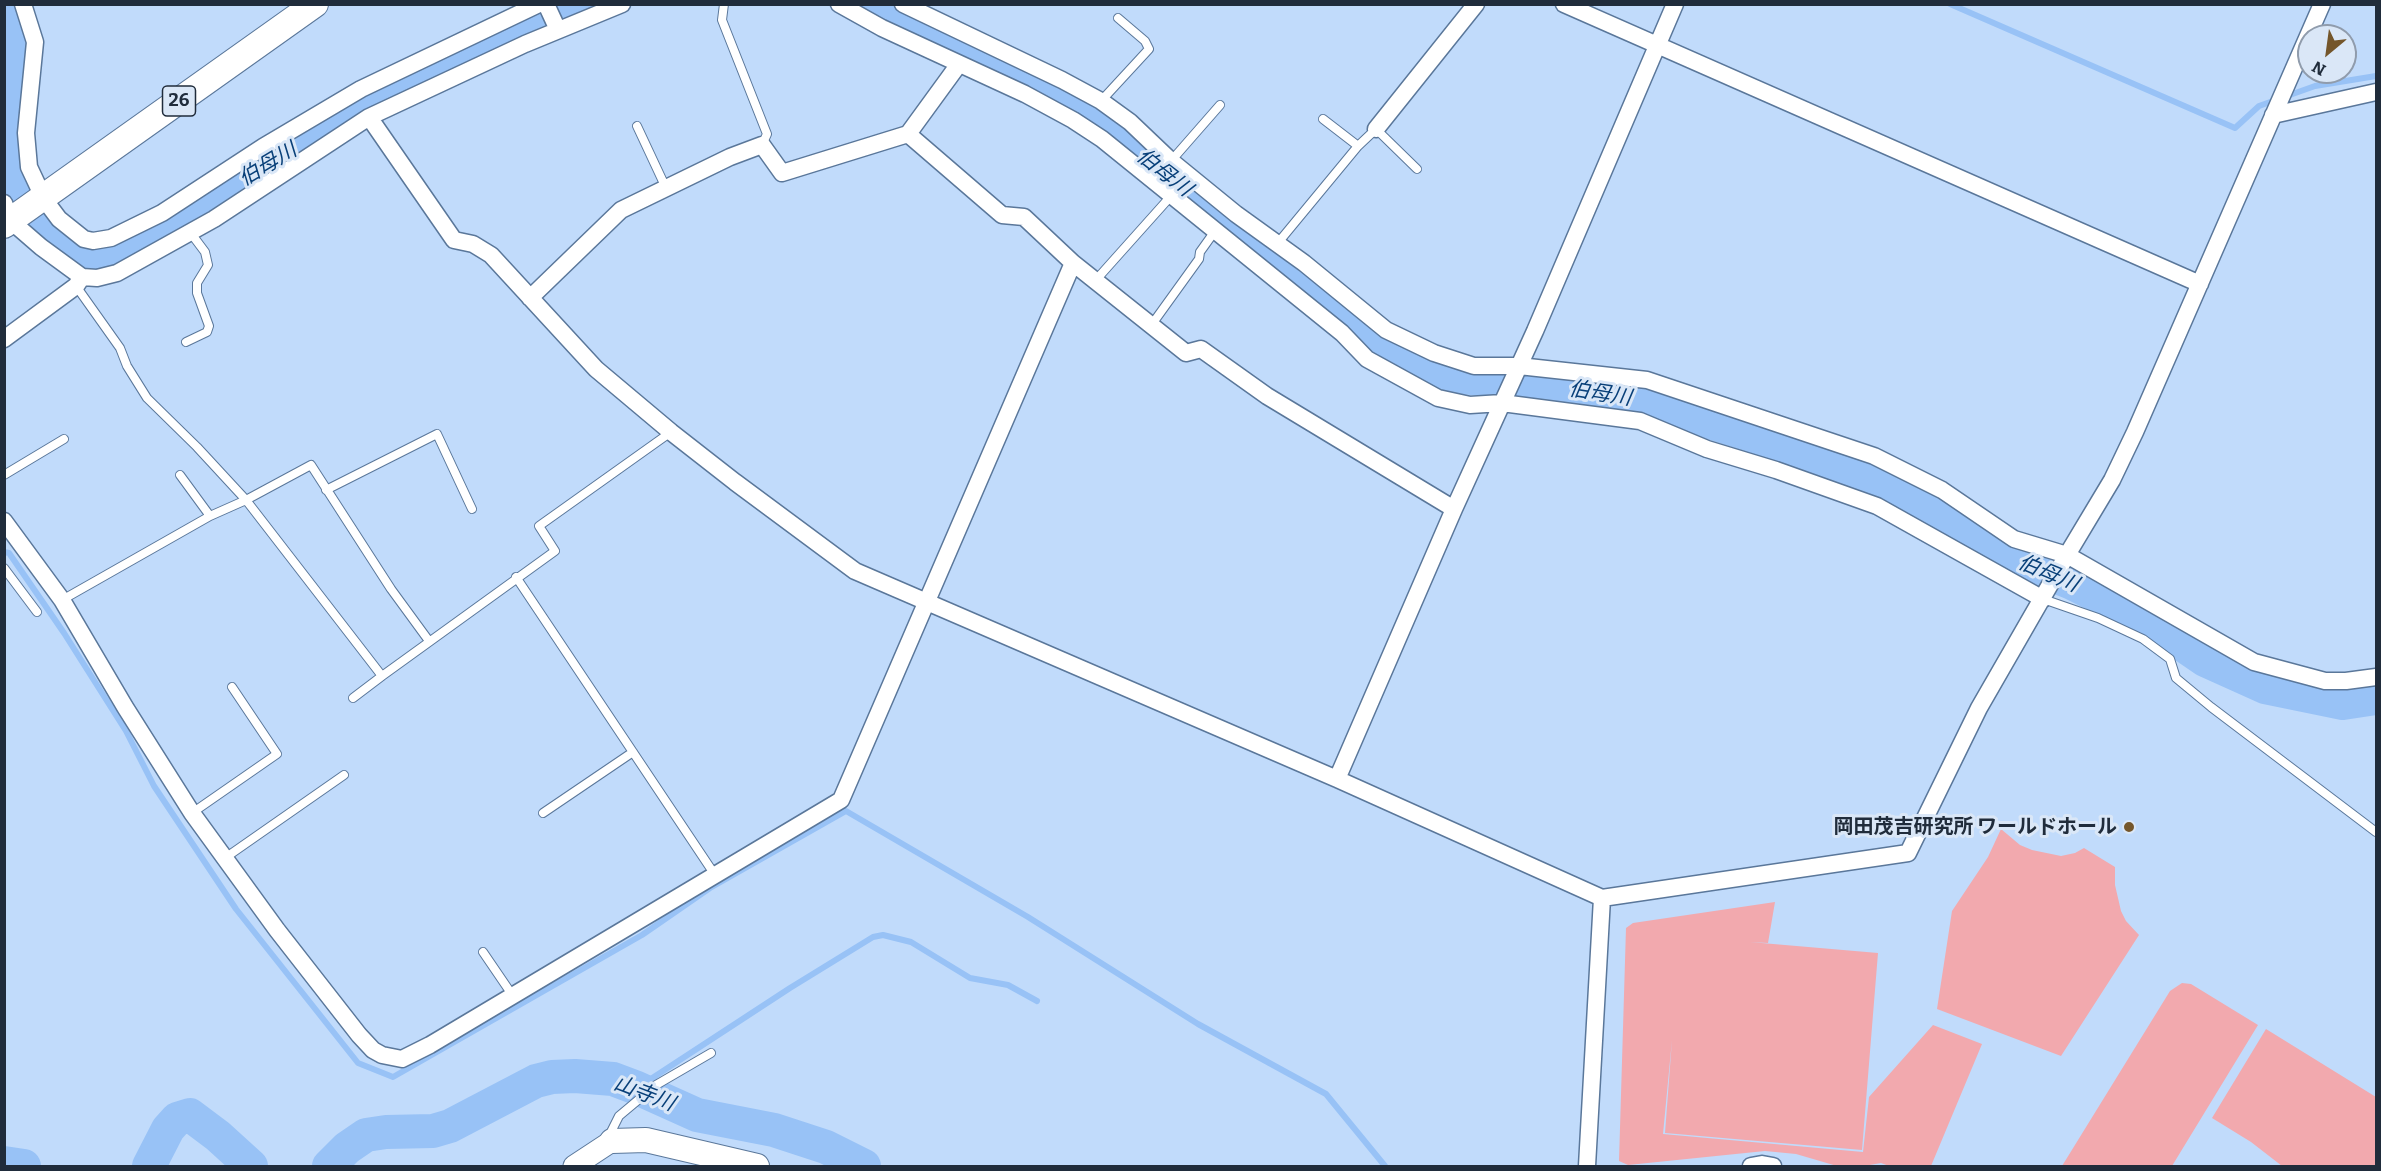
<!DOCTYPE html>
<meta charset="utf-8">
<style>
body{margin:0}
#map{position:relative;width:2381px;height:1171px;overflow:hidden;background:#c1dbfb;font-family:Bitter,serif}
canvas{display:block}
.frame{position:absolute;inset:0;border:6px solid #202c3b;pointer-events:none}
.north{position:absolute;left:2297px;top:24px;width:60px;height:60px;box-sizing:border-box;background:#dae7f7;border:2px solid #909cac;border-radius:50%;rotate:209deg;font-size:16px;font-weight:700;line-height:24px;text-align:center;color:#202c3b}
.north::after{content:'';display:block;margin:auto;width:21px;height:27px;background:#74562b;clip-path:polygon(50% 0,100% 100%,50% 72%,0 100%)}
</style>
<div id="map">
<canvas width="2381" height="1171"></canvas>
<div class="frame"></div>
<div class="north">N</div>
</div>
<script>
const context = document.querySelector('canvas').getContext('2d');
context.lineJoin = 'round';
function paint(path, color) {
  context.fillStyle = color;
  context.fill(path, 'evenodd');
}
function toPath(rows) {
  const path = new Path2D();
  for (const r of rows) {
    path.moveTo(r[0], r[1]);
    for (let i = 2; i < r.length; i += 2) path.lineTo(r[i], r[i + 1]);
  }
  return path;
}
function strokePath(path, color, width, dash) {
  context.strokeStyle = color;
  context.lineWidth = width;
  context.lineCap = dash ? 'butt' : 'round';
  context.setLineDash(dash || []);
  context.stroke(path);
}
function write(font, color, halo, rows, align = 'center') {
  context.font = font + ' Bitter,"Noto Sans JP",serif';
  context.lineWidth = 6;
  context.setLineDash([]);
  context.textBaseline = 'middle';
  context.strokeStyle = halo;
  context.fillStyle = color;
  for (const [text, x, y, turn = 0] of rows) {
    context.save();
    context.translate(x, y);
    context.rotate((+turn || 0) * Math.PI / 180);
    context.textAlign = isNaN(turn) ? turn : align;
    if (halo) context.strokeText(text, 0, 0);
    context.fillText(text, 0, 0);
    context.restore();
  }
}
paint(toPath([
 [2001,829,2020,845,2032,850,2061,856,2075,853,2084,848,2115,867,2115,885,2121,911,2126,921,2139,935,2061,1056,1937,1009,1952,911,1988,857],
 [1775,902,1768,943,1750,942,1878,953,1862,1150,1665,1133,1672,1040,1663,1134,1863,1152,1869,1097,1933,1025,1982,1044,1931,1166,1889,1166,1881,1163,1864,1166,1837,1166,1796,1154,1765,1151,1628,1165,1619,1161,1626,928,1633,923],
 [2182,983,2191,984,2258,1025,2172,1166,2062,1166,2170,991],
 [2266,1029,2376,1097,2376,1166,2282,1166,2251,1142,2212,1118]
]), '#f2a9ae');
strokePath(toPath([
 [1950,4,2235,128,2259,106,2315,86,2376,76],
 [4,552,9,553,64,633,126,731,154,786,236,909,358,1063,393,1077,642,935,710,888,846,811,1028,917,1198,1024,1326,1094,1385,1166],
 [637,1088,790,988,873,937,883,935,911,942,970,978,1008,985,1037,1001]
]), '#98c2f6', 6);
strokePath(toPath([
 [870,4,1080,106,1117,132,1294,277,1380,344,1412,362,1444,375,1623,394,1738,431,1889,485,1928,507,2007,557,2072,583,2148,621,2205,660,2265,687,2343,703,2376,698],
 [4,5,17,41,17,71,12,111,4,140],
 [4,147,8,173,17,193,39,224,70,252,95,260,112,256,138,243,247,175,359,111,580,4],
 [4,1163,24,1166],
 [149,1166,168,1129,177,1119,190,1115,218,1136,251,1166],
 [329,1166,347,1148,366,1135,386,1132,433,1131,450,1126,536,1081,552,1077,575,1076,613,1079,637,1088,697,1115,774,1130,826,1147,864,1166]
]), '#98c2f6', 34);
const service = toPath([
 [724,4,722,20,767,134,762,145],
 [1101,101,1149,49,1145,41,1118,18],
 [1323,119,1358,146],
 [637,126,666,188],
 [1171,161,1220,105],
 [1277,244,1358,146,1376,129,1417,169],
 [1095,281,1171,196],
 [76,286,120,348,127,366,147,398,197,447,246,500,311,465,391,589,429,641],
 [1150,327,1199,259,1200,252,1215,231],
 [186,342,207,332,209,326,197,293,197,283,208,265,205,252,190,232],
 [4,475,64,439],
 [180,475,210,516],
 [326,490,437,434,472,509],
 [4,568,37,612],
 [516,577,715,875],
 [2043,599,2098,618,2143,639,2170,659,2176,678,2211,707,2376,832],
 [62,600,210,516,246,500,382,676,555,551,539,526,671,432],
 [353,698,382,676],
 [192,813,277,754,232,687],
 [543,813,633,752],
 [225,858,344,775],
 [483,952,513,996],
 [612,1137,611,1132,619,1116,656,1085,711,1053]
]);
const minor = toPath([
 [23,4,35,42,26,133,29,167,44,199,59,219,84,239,93,241,111,238,162,213,263,147,361,89,539,4],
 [546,4,558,30],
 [839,4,882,28,1025,94,1073,120,1102,139,1342,333,1367,359,1438,398,1470,405,1502,403,1640,421,1707,449,1776,470,1877,506,2043,599],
 [903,4,1062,80,1101,101,1130,122,1171,161,1236,214,1304,263,1386,330,1434,353,1474,366,1519,366,1647,380,1874,456,1942,490,2014,539,2067,555,2254,662,2325,681,2346,681,2376,677],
 [1564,4,2200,284],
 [2273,115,2376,92],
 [369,117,454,240,473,244,491,255,596,369,671,432,735,482,855,571,1337,779,1602,898,1908,853,1979,708,2067,555,2112,480,2135,432,2322,4],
 [1376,129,1476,4],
 [908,134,1002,215,1024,217,1073,263,1186,353,1201,349,1267,396,1454,509],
 [4,203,11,221,41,247,82,277,97,278,117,273,214,219,369,117,525,44,622,4],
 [530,298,621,210,730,157,762,145,782,173,908,134,959,64],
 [4,339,76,286,82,277],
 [4,521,62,600,125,707,192,813,277,930,359,1035,373,1050,382,1055,402,1059,430,1045,841,800,1073,263],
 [1337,779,1454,509,1535,331,1675,4],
 [1587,1166,1602,898],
 [1751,1166,1762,1164,1773,1166]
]);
const tertiary = toPath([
 [574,1166,612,1141]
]);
const secondary = toPath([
 [612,1141,646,1140,757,1166]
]);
const primary = toPath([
 [4,225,315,4]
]);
strokePath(service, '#5a779a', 10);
strokePath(minor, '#5a779a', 19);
strokePath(tertiary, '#5a779a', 23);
strokePath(secondary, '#5a779a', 26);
strokePath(primary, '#5a779a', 28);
strokePath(service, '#fff', 8);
strokePath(minor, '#fff', 16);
strokePath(tertiary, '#fff', 21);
strokePath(secondary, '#fff', 24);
strokePath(primary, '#fff', 26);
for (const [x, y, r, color] of [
 [2129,827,6,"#74562b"]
]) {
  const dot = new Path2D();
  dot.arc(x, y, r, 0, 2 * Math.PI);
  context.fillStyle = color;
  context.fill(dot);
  strokePath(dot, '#dae7f7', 2);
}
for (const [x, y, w] of [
 [179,101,33]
]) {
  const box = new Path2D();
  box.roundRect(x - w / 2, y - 15, w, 30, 4.5);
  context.fillStyle = '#dae7f7';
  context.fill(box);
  strokePath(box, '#202c3b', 1.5);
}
write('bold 18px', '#202c3b', null, [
 ["26",179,101]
]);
write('bold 20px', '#202c3b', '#dae7f7', [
 ["岡田茂吉研究所 ワールドホール",2117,827]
], 'right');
write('italic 21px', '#094079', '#dae7f7', [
 ["伯母川",268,165,-31],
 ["伯母川",1164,173,38],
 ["伯母川",1600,394,9],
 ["伯母川",2048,574,23],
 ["山寺川",644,1094,21]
]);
</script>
